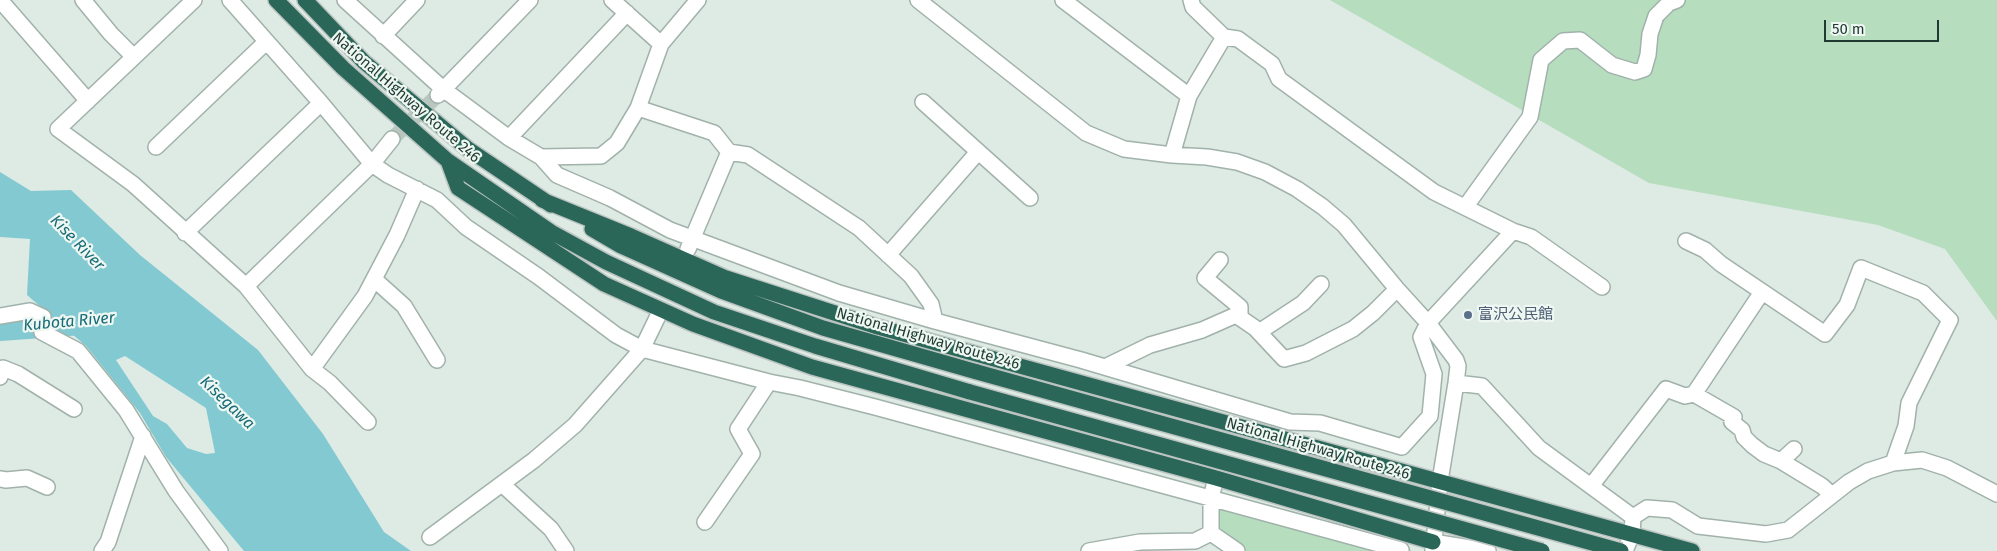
<!DOCTYPE html>
<meta charset="utf-8">
<style>
body{margin:0}
#map{position:relative;width:1997px;height:551px;overflow:hidden;background:#deeae4;font-family:"Fira Sans",sans-serif}
canvas{display:block}
.scale{position:absolute;left:1824px;top:20px;width:115px;height:22px;box-sizing:border-box;border:2px solid #1f3a32;border-top:0;padding-left:6px;font-size:15px;line-height:18px;white-space:nowrap;color:#1f3a32;-webkit-text-stroke:4px #eef7f2;paint-order:stroke}
</style>
<div id="map">
<canvas width="1997" height="551"></canvas>
<div class="scale">50 m</div>
</div>
<script>
const context = document.querySelector('canvas').getContext('2d');
context.lineJoin = 'round';
function paint(path, color) {
  context.fillStyle = color;
  context.fill(path, 'evenodd');
}
function toPath(rows) {
  const path = new Path2D();
  for (const r of rows) {
    path.moveTo(r[0], r[1]);
    for (let i = 2; i < r.length; i += 2) path.lineTo(r[i], r[i + 1]);
  }
  return path;
}
function strokePath(path, color, width, dash) {
  context.strokeStyle = color;
  context.lineWidth = width;
  context.lineCap = dash ? 'butt' : 'round';
  context.setLineDash(dash || []);
  context.stroke(path);
}
function write(font, color, halo, rows, align = 'center') {
  context.font = font + ' "Fira Sans","Noto Sans JP",sans-serif';
  context.lineWidth = 4.5;
  context.setLineDash([]);
  context.textBaseline = 'middle';
  context.strokeStyle = halo;
  context.fillStyle = color;
  for (const [text, x, y, turn = 0] of rows) {
    context.save();
    context.translate(x, y);
    context.rotate((+turn || 0) * Math.PI / 180);
    context.textAlign = isNaN(turn) ? turn : align;
    if (halo) context.strokeText(text, 0, 0);
    context.fillText(text, 0, 0);
    context.restore();
  }
}
paint(toPath([
 [1330,0,1997,0,1997,321,1945,249,1878,225,1649,183],
 [1218,496,1410,549,1411,551,1239,551,1213,535]
]), '#b5ddbe');
paint(toPath([
 [0,172,31,191,71,190,140,255,258,350,323,434,384,532,411,551,244,551,166,457,140,413,86,346,27,295,30,239,0,237],
 [125,356,206,408,215,453,206,454,187,448,167,424,153,416,116,360]
]), '#83c9d2');
strokePath(toPath([
 [0,327,96,320]
]), '#83c9d2', 28);
strokePath(toPath([
 [392,139,438,95],
 [657,318,683,260]
]), '#b8c7c0', 15, [15, 8]);
const street = toPath([
 [0,0,88,101],
 [83,0,111,34,134,57],
 [194,0,58,129,133,184,246,286,312,369,330,383,368,422],
 [230,0,321,103,372,164,388,175,437,200,466,227,539,277,616,335,642,349,769,382,800,388,875,407,1401,550],
 [345,0,443,89,509,138,541,157,601,156,617,143,638,108,661,44,698,0],
 [612,0,661,44],
 [918,0,1086,133,1124,149,1172,155,1207,157,1237,162,1265,172,1297,189,1323,207,1344,225,1397,289,1428,323,1456,360,1458,366,1456,383,1440,481],
 [1063,0,1189,96],
 [1191,0,1193,7,1224,37,1238,39,1272,64,1279,79,1434,192,1513,231,1531,237,1602,287],
 [383,36,417,0],
 [438,95,530,0],
 [923,102,1030,198],
 [638,108,714,133,729,152,688,249],
 [509,138,627,13],
 [156,147,266,42],
 [729,152,748,155,859,228,911,276,931,304,935,321],
 [1172,155,1189,96,1224,37],
 [541,157,557,175,610,198,670,230,839,293,935,321,1081,360,1290,422,1320,423,1402,447,1430,416,1434,374,1421,337,1428,323,1513,231],
 [1466,206,1530,117,1541,60,1563,41,1580,40,1612,65,1635,72,1644,69,1648,55,1650,34,1656,16,1669,3,1677,0],
 [185,233,321,103],
 [1686,241,1705,250,1721,264,1825,334,1847,305,1861,268,1923,293,1950,320,1909,403,1906,426,1893,463],
 [888,255,978,152],
 [1220,260,1205,278,1240,307,1240,318],
 [374,279,404,306,437,360],
 [246,286,372,164,392,139],
 [0,316,30,311,43,317,42,332,78,351,126,410,176,491,220,551],
 [1259,332,1303,303,1321,284],
 [1105,367,1150,345,1202,330,1236,315,1255,328,1284,359,1306,353,1353,329,1373,313,1397,289],
 [312,369,365,296,397,235,417,189],
 [0,377,3,368,18,374,74,409],
 [1456,383,1482,386,1539,448,1633,517],
 [1694,394,1734,417,1732,422,1742,430,1744,437,1752,445,1764,454,1781,461,1794,449],
 [1781,461,1822,486,1832,495],
 [1216,478,1211,498,1211,533,1237,551],
 [0,479,6,480,27,478,47,487],
 [502,484,551,529,566,551],
 [1591,486,1666,389,1685,396,1694,394,1762,292],
 [705,522,752,454,738,429,769,382],
 [430,537,534,460,575,425,642,349,657,318],
 [1433,542,1488,551],
 [102,551,108,542,143,436],
 [1089,551,1140,542,1195,541,1211,533],
 [1625,551,1632,534,1633,517,1647,508,1672,510,1698,526,1766,534,1788,530,1849,482,1868,471,1893,463,1922,460,1947,468,1997,494]
]);
const secondary = toPath([
 [1433,551,1440,481]
]);
const highway = toPath([
 [276,0,343,68,448,161,551,232,606,262,714,312,815,346,970,392],
 [305,0,364,62,468,149,551,205],
 [448,161,458,188,604,284,693,324,812,367,1216,478,1433,542],
 [542,200,631,236,726,278,878,327,1692,551],
 [592,229,621,246,721,291,823,328,977,372]
]);
strokePath(street, '#a1b2ab', 18);
strokePath(secondary, '#9db6ac', 18);
strokePath(highway, '#bcc4c2', 18);
strokePath(street, '#fff', 15);
strokePath(secondary, '#fff', 15);
strokePath(highway, '#2a6758', 15);
const highwayBridge = toPath([
 [977,372,1621,551],
 [970,392,1542,551]
]);
strokePath(highwayBridge, '#bcc4c2', 18, []);
strokePath(highwayBridge, '#2a6758', 15);
for (const [x, y, r, color] of [
 [1468,315,5,"#5c6f8a"]
]) {
  const dot = new Path2D();
  dot.arc(x, y, r, 0, 2 * Math.PI);
  context.fillStyle = color;
  context.fill(dot);
  strokePath(dot, '#eef7f2', 2);
}
write('15px', '#1f3a32', '#eef7f2', [
 ["National Highway Route 246",406,98,41],
 ["National Highway Route 246",928,339,16],
 ["National Highway Route 246",1318,449,16]
]);
write('15px', '#4e5e75', '#eef7f2', [
 ["富沢公民館",1478,315]
], 'left');
write('italic 16px', '#176c78', '#eef7f2', [
 ["Kise River",77,243,46],
 ["Kubota River",69,322,-5],
 ["Kisegawa",227,403,44]
]);
</script>
